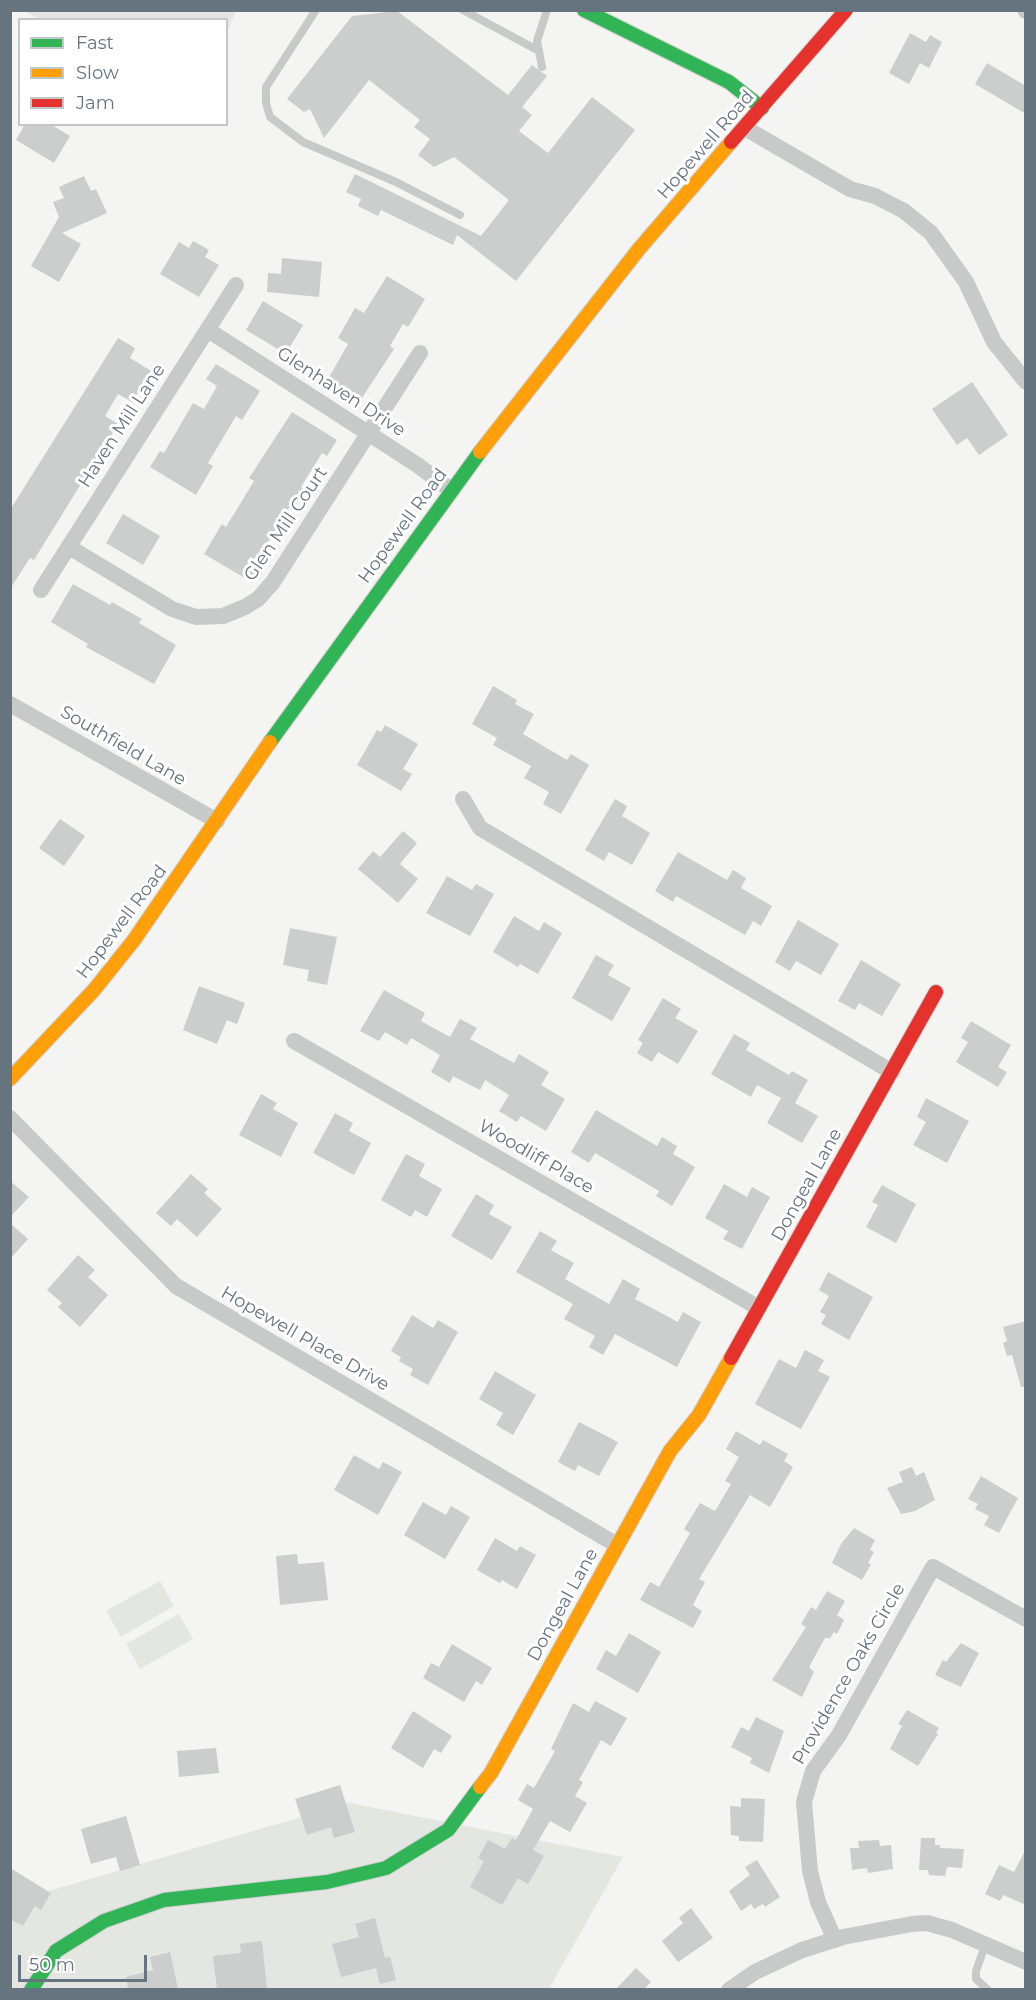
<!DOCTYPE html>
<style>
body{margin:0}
#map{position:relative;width:1036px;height:2000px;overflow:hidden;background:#f4f4f2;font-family:Montserrat,sans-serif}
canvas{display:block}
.frame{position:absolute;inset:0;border:12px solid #667480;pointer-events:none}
.legend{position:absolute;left:18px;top:18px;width:210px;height:108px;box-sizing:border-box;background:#fff;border:2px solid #c2c7cc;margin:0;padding:8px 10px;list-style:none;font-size:18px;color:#667480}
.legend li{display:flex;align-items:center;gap:12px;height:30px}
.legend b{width:30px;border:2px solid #c2c7cc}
.scale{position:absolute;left:18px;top:1955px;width:129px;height:27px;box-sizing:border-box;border:3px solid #667480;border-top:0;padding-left:8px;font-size:18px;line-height:21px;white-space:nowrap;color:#667480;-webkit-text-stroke:4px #fff;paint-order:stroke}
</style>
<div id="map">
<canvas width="1036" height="2000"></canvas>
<div class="frame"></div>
<ul class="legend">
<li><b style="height:8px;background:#30b455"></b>Fast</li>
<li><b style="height:8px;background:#ff9f0a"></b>Slow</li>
<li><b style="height:8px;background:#e5322d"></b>Jam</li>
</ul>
<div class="scale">50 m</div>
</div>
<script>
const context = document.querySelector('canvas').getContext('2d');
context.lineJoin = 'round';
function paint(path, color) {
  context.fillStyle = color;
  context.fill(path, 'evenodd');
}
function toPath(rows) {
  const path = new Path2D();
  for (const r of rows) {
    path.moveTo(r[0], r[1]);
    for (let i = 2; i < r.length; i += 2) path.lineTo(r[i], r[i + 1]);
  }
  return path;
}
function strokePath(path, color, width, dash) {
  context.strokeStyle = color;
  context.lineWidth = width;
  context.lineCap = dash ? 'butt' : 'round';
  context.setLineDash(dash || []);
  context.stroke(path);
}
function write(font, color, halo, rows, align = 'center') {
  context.font = font + ' Montserrat,sans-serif';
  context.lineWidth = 6;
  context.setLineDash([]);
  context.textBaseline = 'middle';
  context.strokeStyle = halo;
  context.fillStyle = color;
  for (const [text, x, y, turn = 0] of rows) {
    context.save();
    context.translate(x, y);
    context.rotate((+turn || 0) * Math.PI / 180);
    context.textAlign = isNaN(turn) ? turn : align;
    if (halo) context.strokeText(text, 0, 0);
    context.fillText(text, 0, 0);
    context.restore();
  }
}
paint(toPath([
 [25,11,236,11,227,32,226,20,39,20]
]), '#e4e5e5');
paint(toPath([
 [160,1581,174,1606,121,1637,106,1611],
 [179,1614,193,1639,140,1669,126,1644],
 [349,1803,623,1857,549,1989,11,1990,11,1902]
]), '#e4e6e1');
paint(toPath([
 [397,11,508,95,532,65,547,76,522,107,532,115,519,131,548,153,592,97,635,130,516,281,457,235,453,245,381,210,378,216,358,206,361,199,346,192,355,174,481,236,509,200,454,157,434,167,418,155,430,139,414,127,420,120,369,80,324,138,310,109,304,112,287,99,352,16],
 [910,33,926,42,930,35,942,42,929,68,920,63,909,84,889,73],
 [987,63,1026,86,1026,114,975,84],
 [25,124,50,124,70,136,54,163,16,140],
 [84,176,91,191,96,189,107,213,62,233,81,244,59,282,31,266,59,217,53,202,64,198,59,187],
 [193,241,209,250,205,257,219,265,199,297,160,274,179,242,189,248],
 [282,258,322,262,319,297,267,292,268,273,281,274],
 [387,276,425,299,408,327,403,324,390,346,394,349,360,401,327,381,348,344,338,338,355,308,364,313],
 [263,301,303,325,286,354,246,330],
 [118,338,135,348,130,358,151,371,132,402,118,394,105,416,118,424,34,560,30,558,10,589,10,510],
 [216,364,260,391,242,420,236,416,208,463,213,466,196,495,150,467,160,451,164,453,193,403,204,409,217,386,206,379],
 [972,382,1008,435,979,455,967,438,957,445,932,409],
 [292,412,337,440,327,456,322,453,301,487,305,490,296,505,292,503,255,563,259,565,250,581,204,554,222,524,226,527,254,481,249,478],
 [123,514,160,536,143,565,106,543],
 [73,584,110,605,112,602,142,619,139,623,176,645,154,684,86,647,88,644,51,622],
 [493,686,517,700,515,704,534,714,523,734,567,760,571,754,589,765,561,814,543,804,549,792,524,778,531,766,493,745,497,738,472,724],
 [385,725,418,744,403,769,412,774,401,791,357,765,377,730,381,732],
 [615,799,627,806,622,816,650,833,632,865,609,852,604,861,585,850],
 [60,819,85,836,64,866,39,848],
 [403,831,417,843,400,864,418,879,398,903,358,869,373,851,380,857],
 [678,852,727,880,733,870,746,878,741,888,772,906,761,926,753,921,745,935,676,896,673,902,655,891],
 [447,876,472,890,476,884,494,894,470,936,426,913],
 [514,916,539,931,544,922,562,933,538,974,520,964,518,967,493,952],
 [798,920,839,944,821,975,796,961,790,971,775,962],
 [290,928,337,937,327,985,307,981,309,970,283,965],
 [596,955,614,965,608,975,631,988,612,1021,572,998],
 [861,960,901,984,882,1016,859,1003,855,1010,838,1001],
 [199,986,245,1003,237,1024,227,1020,217,1044,183,1030],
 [384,990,425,1013,421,1021,450,1037,460,1019,477,1028,470,1039,514,1063,519,1054,549,1072,541,1085,565,1099,546,1131,521,1116,517,1122,499,1111,509,1095,485,1080,480,1090,453,1076,450,1083,431,1072,440,1055,411,1038,407,1045,385,1032,379,1041,360,1031],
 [663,998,681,1009,675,1018,698,1031,678,1064,658,1052,652,1062,637,1053,643,1043,638,1040],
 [971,1021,1011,1045,998,1067,1007,1072,998,1087,956,1062,968,1042,961,1038],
 [734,1034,750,1043,746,1050,789,1075,792,1071,808,1080,795,1103,818,1116,802,1143,767,1123,781,1098,757,1085,751,1097,711,1074],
 [261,1094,277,1103,273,1109,298,1123,281,1157,239,1135],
 [926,1098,969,1121,947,1163,913,1145,926,1122,917,1117],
 [596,1110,657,1146,662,1137,677,1146,673,1154,695,1167,672,1206,656,1196,659,1191,595,1153,589,1163,571,1152],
 [335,1113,353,1123,349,1131,371,1143,354,1175,313,1153],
 [406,1154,425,1164,419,1176,442,1189,427,1217,415,1210,411,1217,381,1200],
 [191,1174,208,1189,204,1193,222,1209,197,1237,177,1219,171,1226,156,1213],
 [10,1181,29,1197,10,1217],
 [724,1184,747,1197,752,1187,770,1197,742,1249,723,1239,728,1231,705,1218],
 [882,1185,916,1204,896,1243,866,1227,878,1205,872,1202],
 [476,1194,494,1205,489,1214,512,1227,492,1260,451,1236],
 [10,1223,28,1239,10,1259],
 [540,1231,557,1241,551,1250,574,1263,565,1279,609,1304,623,1279,640,1289,635,1299,678,1322,683,1312,701,1322,677,1367,615,1334,603,1355,589,1347,595,1336,564,1319,573,1304,516,1272],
 [78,1255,95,1270,88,1277,108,1295,80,1327,58,1307,62,1303,47,1290],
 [828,1272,873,1297,849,1340,821,1324,826,1315,820,1312,829,1296,819,1290],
 [412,1315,433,1328,438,1320,458,1332,428,1385,410,1375,413,1369,399,1361,401,1357,391,1351],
 [1026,1321,1026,1387,1021,1387,1012,1355,1007,1356,1003,1343,1007,1341,1003,1327],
 [805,1350,824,1360,818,1371,830,1377,801,1429,755,1404,779,1359,796,1368],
 [495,1371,536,1395,513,1435,496,1425,503,1413,479,1399],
 [579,1422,618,1442,599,1476,578,1465,575,1471,558,1462],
 [736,1431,760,1445,763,1440,788,1454,784,1461,793,1467,770,1507,750,1495,699,1579,705,1582,693,1605,702,1611,693,1628,640,1600,650,1582,659,1587,690,1533,684,1529,700,1503,715,1511,731,1484,725,1481,739,1457,726,1449],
 [354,1455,379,1469,383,1462,402,1472,378,1515,334,1490],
 [912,1467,916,1476,924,1472,935,1500,915,1511,901,1514,887,1488,903,1482,899,1472],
 [981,1476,1018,1498,999,1533,984,1525,989,1516,975,1509,978,1504,968,1499],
 [423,1502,446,1515,451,1506,470,1517,445,1559,404,1535],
 [854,1528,875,1540,870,1550,874,1552,868,1563,871,1564,862,1580,832,1563,841,1544],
 [495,1538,517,1551,520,1546,536,1555,517,1589,502,1580,500,1583,477,1570],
 [297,1554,298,1564,324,1562,328,1600,280,1605,276,1556],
 [827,1591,845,1601,837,1615,844,1620,837,1634,834,1632,830,1638,825,1638,809,1667,814,1672,802,1697,772,1680,806,1627,801,1624,811,1607,816,1610],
 [629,1633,661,1652,638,1693,596,1669,606,1650,616,1656],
 [961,1643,979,1653,961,1687,935,1675,943,1660,946,1662],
 [452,1644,492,1668,482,1685,476,1681,464,1702,423,1678,431,1663,439,1667],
 [595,1701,627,1718,611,1746,601,1740,579,1780,583,1782,575,1796,587,1803,570,1832,550,1821,533,1850,544,1856,528,1884,518,1878,502,1905,470,1887,484,1861,478,1858,488,1840,505,1849,512,1838,516,1840,533,1809,518,1800,527,1784,534,1788,555,1751,551,1749,573,1703,589,1712],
 [907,1710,939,1728,936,1733,938,1734,918,1766,890,1749,902,1726,898,1724],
 [413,1711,452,1736,441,1753,434,1749,423,1768,391,1748],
 [756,1717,784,1731,769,1773,750,1763,752,1758,731,1747,741,1727,749,1731],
 [216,1748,219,1773,179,1777,177,1751],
 [340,1785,355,1832,334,1838,331,1827,307,1835,295,1799],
 [741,1798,765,1799,763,1842,739,1841,739,1836,731,1835,730,1806,741,1807],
 [126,1816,140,1865,120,1871,116,1857,91,1864,81,1829],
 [921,1838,935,1838,935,1845,940,1845,940,1848,964,1849,962,1868,947,1867,945,1876,929,1875,928,1870,919,1870],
 [879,1840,880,1846,891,1845,893,1869,868,1873,867,1868,852,1870,850,1848,859,1848,858,1841],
 [1026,1849,1026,1905,1003,1895,1000,1901,985,1894,999,1865,1014,1872],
 [757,1860,780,1897,765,1907,763,1904,754,1909,751,1904,741,1911,729,1891,750,1875,745,1867],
 [10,1868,51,1893,41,1910,35,1906,23,1926,10,1919],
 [691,1908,713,1938,678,1962,662,1941,683,1923,679,1918],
 [375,1918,385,1958,390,1956,396,1980,380,1984,376,1968,341,1977,332,1944,359,1937,355,1924],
 [262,1941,267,1989,217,1989,213,1956,241,1953,240,1944],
 [170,1952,178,1989,128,1989,126,1977,153,1970,150,1957],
 [636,1968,651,1982,644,1989,616,1989]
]), '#cccdcd');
const fast = toPath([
 [584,10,729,82,762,108],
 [270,742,480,452],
 [31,1990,56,1951,104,1921,164,1900,327,1882,386,1868,448,1830,480,1787]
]);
const slow = toPath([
 [480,452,639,249,731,142],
 [10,1079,94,990,134,940,270,742],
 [480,1787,491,1773,670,1451,699,1415,731,1358]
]);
const jam = toPath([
 [731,142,846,10],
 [731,1358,936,992]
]);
strokePath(fast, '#d0d0d0', 16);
strokePath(slow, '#d0d0d0', 16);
strokePath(jam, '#d0d0d0', 16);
strokePath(toPath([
 [316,10,266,87,266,103,270,117,303,142,396,182,460,215],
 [463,10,539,51],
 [542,67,537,41,547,10],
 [986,1943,976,1971,976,1979,988,1990]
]), '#c8caca', 8);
strokePath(toPath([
 [1025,10,1026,11],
 [745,128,850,189,875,196,904,211,931,233,966,282,994,342,1026,382],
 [208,330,416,464,451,490],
 [69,547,172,609,196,617,223,616,245,607,258,599,273,582,420,353],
 [41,590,236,285],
 [10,704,217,821],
 [463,799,480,828,892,1072],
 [294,1041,759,1308],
 [10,1118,176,1286,617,1545],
 [835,1940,818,1902,810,1871,804,1802,813,1771,839,1735,933,1567,1026,1619],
 [729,1990,755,1972,802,1950,843,1937,912,1924,927,1923,952,1930,1026,1962]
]), '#c8caca', 16);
strokePath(fast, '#30b455', 14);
strokePath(slow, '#ff9f0a', 14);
strokePath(jam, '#e5322d', 14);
write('18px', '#667480', '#fff', [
 ["Hopewell Road",706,145,-49],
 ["Glenhaven Drive",341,392,33],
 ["Haven Mill Lane",122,426,-57],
 ["Glen Mill Court",286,524,-56],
 ["Hopewell Road",403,526,-54],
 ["Southfield Lane",123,746,30],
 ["Hopewell Road",122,922,-53],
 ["Woodliff Place",536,1157,30],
 ["Dongeal Lane",807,1185,-61],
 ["Hopewell Place Drive",305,1339,30],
 ["Dongeal Lane",563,1605,-61],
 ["Providence Oaks Circle",849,1674,-60]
]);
</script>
